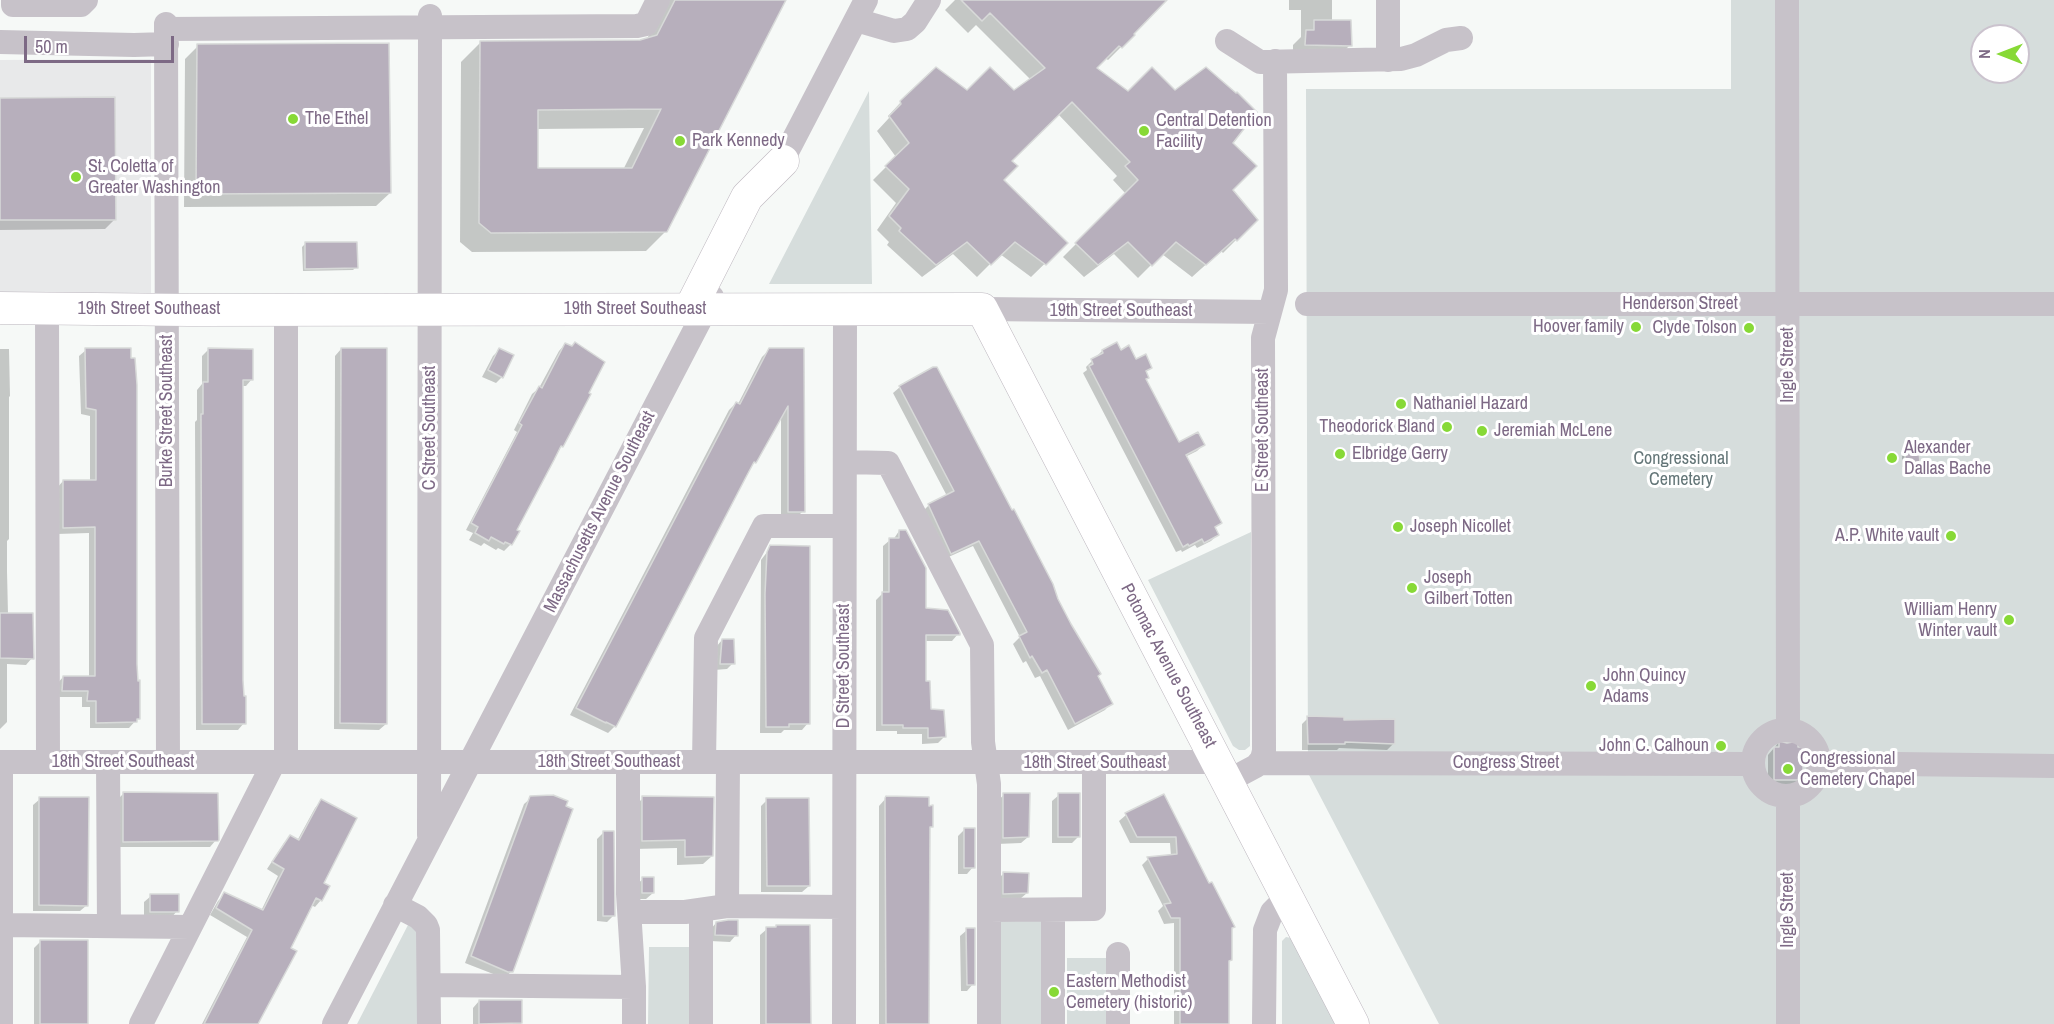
<!DOCTYPE html>
<style>
body{margin:0}
#map{position:relative;width:2054px;height:1024px;overflow:hidden;background:#f6f9f7;font-family:"Archivo Narrow",sans-serif}
canvas{display:block}
.north{position:absolute;left:1970px;top:24px;width:60px;height:60px;box-sizing:border-box;background:#fff;border:2px solid #cbc3ce;border-radius:50%;rotate:270deg;font-size:16px;font-weight:700;line-height:24px;text-align:center;color:#7d6985}
.north::after{content:'';display:block;margin:auto;width:21px;height:27px;background:#87d936;clip-path:polygon(50% 0,100% 100%,50% 72%,0 100%)}
.scale{position:absolute;left:24px;top:36px;width:150px;height:27px;box-sizing:border-box;border:3px solid #7d6985;border-top:0;padding-left:8px;font-size:18px;line-height:21px;white-space:nowrap;color:#7d6985;-webkit-text-stroke:4px #fff;paint-order:stroke}
</style>
<div id="map">
<canvas width="2054" height="1024"></canvas>
<div class="north">N</div>
<div class="scale">50 m</div>
</div>
<script>
const context = document.querySelector('canvas').getContext('2d');
context.lineJoin = 'round';
function paint(path, color) {
  context.fillStyle = color;
  context.fill(path, 'evenodd');
}
function toPath(rows) {
  const path = new Path2D();
  for (const r of rows) {
    if (r.length === 3) {
      path.moveTo(r[0] + r[2], r[1]);
      path.arc(r[0], r[1], r[2], 0, 2 * Math.PI);
      continue;
    }
    path.moveTo(r[0], r[1]);
    for (let i = 2; i < r.length; i += 2) path.lineTo(r[i], r[i + 1]);
  }
  return path;
}
function strokePath(path, color, width, dash) {
  context.strokeStyle = color;
  context.lineWidth = width;
  context.lineCap = dash ? 'butt' : 'round';
  context.setLineDash(dash || []);
  context.stroke(path);
}
function write(font, color, halo, rows, align = 'center') {
  context.font = font + ' "Archivo Narrow",sans-serif';
  context.lineWidth = 6;
  context.setLineDash([]);
  context.textBaseline = 'middle';
  context.strokeStyle = halo;
  context.fillStyle = color;
  for (const [text, x, y, turn = 0] of rows) {
    context.save();
    context.translate(x, y);
    context.rotate((+turn || 0) * Math.PI / 180);
    context.textAlign = isNaN(turn) ? turn : align;
    if (halo) context.strokeText(text, 0, 0);
    context.fillText(text, 0, 0);
    context.restore();
  }
}
paint(toPath([
 [151,59,151,294,0,295,0,60]
]), '#e8e9ea');
paint(toPath([
 [1731,0,2054,0,2054,1024,1439,1024,1308,773,1306,89,1731,89],
 [1982,36,2018,36,2018,72,1982,72],
 [869,91,872,284,769,284],
 [1251,532,1250,746,1245,750,1239,750,1233,746,1148,580],
 [1000,915,1045,917,1045,1024,1000,1024],
 [408,925,417,925,418,1024,357,1024],
 [1286,937,1291,938,1335,1024,1282,1024,1282,941],
 [649,947,693,947,693,1024,648,1024],
 [1067,958,1111,958,1111,1024,1067,1024]
]), '#d6dddc');
paint(toPath([
 [666,0,785,0,665,232,646,251,472,252,460,242,461,62,480,43,637,42,647,39],
 [644,128,623,170,536,170,537,129],
 [955,0,1165,0,1120,48,1108,60,1105,58,1095,68,1128,93,1231,143,1231,190,1256,220,1223,253,1221,251,1192,277,1162,254,1138,278,1114,254,1084,277,1063,257,1126,194,1113,180,1117,176,1058,114,1010,161,1002,180,1066,243,1031,277,1000,254,977,277,953,254,922,277,887,245,889,242,877,230,896,203,873,180,896,157,877,131,889,118,888,116,901,102,967,92,1014,92,1031,80,976,25,968,33,945,10],
 [1289,0,1332,0,1332,21,1350,45,1337,58,1293,58,1293,45,1301,37,1301,10,1289,10],
 [198,46,390,193,376,206,184,207,185,59],
 [0,99,115,219,105,229,0,230],
 [305,244,356,267,353,270,303,271,302,247],
 [565,344,562,446,557,451,515,531,511,544,504,551,498,548,496,550,484,543,481,546,469,540,473,533,466,530,517,432,514,430,532,394,539,388,559,351],
 [0,349,9,349,10,396,9,397,9,539,7,541,7,571,8,614,32,658,26,665,7,664,7,722,0,729],
 [130,349,138,718,129,728,90,728,90,707,82,707,82,697,56,697,57,684,63,677,89,677,89,533,57,534,57,488,63,481,90,481,90,416,81,414,79,356,86,350],
 [209,349,252,379,246,386,241,386,241,680,244,723,238,730,196,730,195,422,197,420,197,390,202,384,202,356],
 [341,349,386,724,379,730,334,729,335,356],
 [770,349,803,349,803,511,796,518,781,518,781,415,755,462,749,469,615,726,608,733,570,715,729,410,736,403,738,404,762,357],
 [499,350,502,377,496,383,482,377,493,356],
 [1102,351,1120,352,1150,368,1145,373,1145,379,1179,444,1203,445,1197,451,1185,457,1220,523,1214,529,1217,535,1211,541,1197,548,1195,545,1182,552,1181,550,1176,552,1083,373,1087,370,1086,367],
 [900,387,1057,599,1111,703,1105,710,1068,730,1040,676,1035,678,1026,661,1023,663,1013,644,1020,637,973,546,944,559,922,512,929,505,947,496,893,393],
 [1905,451,1918,464,1915,467,1902,467,1902,454],
 [899,531,925,610,958,634,952,641,925,641,925,683,929,711,944,737,938,743,922,744,922,734,897,734,897,731,876,731,876,600,883,593,883,546,890,540,893,540],
 [771,547,808,723,802,730,784,730,781,733,760,733,761,560],
 [722,640,733,663,727,669,714,670,716,647],
 [1308,718,1343,722,1394,743,1387,750,1339,748,1337,750,1302,750,1302,724],
 [1779,742,1796,749,1801,779,1795,786,1768,786,1768,755],
 [123,794,216,840,210,847,117,847,117,800],
 [1004,795,1028,837,1021,843,997,844,997,801],
 [1059,795,1078,837,1072,843,1052,843,1052,801],
 [1163,796,1230,929,1230,960,1228,962,1228,1024,1174,1024,1174,923,1164,924,1158,911,1163,906,1142,865,1148,859,1171,856,1170,843,1130,843,1119,821,1126,815],
 [887,797,932,826,928,830,928,1024,879,1024,879,806],
 [531,798,512,971,505,977,501,977,465,963,524,804],
 [643,798,712,856,703,864,677,865,677,848,634,849,634,807],
 [40,799,87,905,80,911,33,911,33,805],
 [767,800,809,886,802,892,761,892,761,806],
 [321,801,321,900,315,907,311,905,289,949,257,1024,202,1024,247,937,210,915,218,901,225,894,261,911,278,876,267,869,284,843,290,837,297,841,315,808],
 [964,830,973,867,967,874,958,874,958,836],
 [604,832,614,915,607,922,597,921,597,839],
 [1004,873,1027,893,1020,899,997,899,997,880],
 [643,879,653,893,646,899,636,899,636,885],
 [151,896,177,911,171,918,144,918,144,902],
 [716,923,736,935,730,942,710,941,710,930],
 [776,927,809,1024,760,1024,760,935,767,929],
 [967,930,973,984,967,991,961,991,960,936],
 [41,941,87,1024,34,1024,34,948],
 [479,1001,521,1002,521,1024,473,1024,473,1008]
]), '#0003');
const building = toPath([
 [675,0,786,0,667,232,491,233,479,223,480,41,640,40,657,35,675,0],
 [661,109,632,168,538,168,538,110,661,109],
 [961,0,1167,0,1134,34,1135,35,1122,48,1119,46,1097,68,1128,91,1152,67,1175,90,1206,67,1236,93,1237,92,1257,112,1233,143,1257,166,1233,190,1258,220,1237,241,1235,239,1206,265,1176,242,1152,266,1128,242,1098,265,1075,243,1138,180,1125,166,1130,162,1072,102,1012,161,1018,166,1004,180,1068,243,1046,265,1015,242,991,265,967,242,936,265,899,231,901,228,889,216,909,189,885,166,909,143,889,116,901,104,900,101,936,67,967,90,990,67,1014,90,1045,68,990,13,982,21,961,0],
 [1314,20,1351,20,1352,46,1305,45,1306,30,1314,30,1314,20],
 [389,43,391,193,196,194,197,44,389,43],
 [115,97,116,220,0,220,0,98,115,97],
 [305,242,357,242,358,268,305,269,305,242],
 [575,342,605,362,589,393,591,394,563,447,561,446,554,460,517,530,520,531,512,545,505,542,504,544,491,537,489,541,475,533,478,527,471,523,522,425,519,423,539,386,542,388,565,343,572,346,575,342],
 [1117,342,1121,350,1129,345,1136,359,1146,354,1152,368,1146,371,1149,378,1146,379,1179,442,1198,432,1205,445,1186,455,1222,523,1215,527,1219,535,1204,543,1202,539,1189,546,1188,544,1183,547,1089,366,1093,364,1091,359,1103,353,1102,350,1117,342],
 [85,348,131,348,131,358,135,358,137,385,137,664,138,681,140,680,140,719,137,719,137,722,96,723,96,701,87,701,88,691,62,691,63,676,95,676,95,527,63,528,63,480,96,480,96,410,86,408,85,348],
 [208,348,253,349,253,380,243,380,243,680,244,696,246,696,246,724,202,724,201,414,203,414,203,382,208,382,208,348],
 [341,348,387,348,387,724,340,723,341,348],
 [499,348,514,355,503,378,488,370,499,348],
 [769,348,804,348,805,512,788,512,788,406,756,463,754,462,746,477,616,727,606,722,606,723,576,708,736,402,740,404,769,348],
 [933,367,937,367,1012,510,1014,509,1053,584,1058,599,1071,624,1101,674,1098,676,1113,704,1075,724,1047,670,1042,673,1032,656,1030,658,1019,636,1027,632,979,541,951,554,928,504,954,491,899,386,933,367],
 [1905,450,1919,450,1920,464,1905,465,1905,450],
 [899,530,906,530,926,568,926,608,948,610,960,633,960,635,926,635,926,681,930,681,931,709,944,710,946,737,928,738,928,728,903,728,903,725,882,725,882,592,889,592,889,538,899,538,899,530],
 [770,545,810,546,810,724,789,724,789,727,766,727,765,594,767,552,770,545],
 [0,613,33,613,34,659,0,658,0,613],
 [722,639,734,639,735,664,720,664,722,639],
 [1307,716,1344,717,1344,720,1395,719,1395,744,1345,742,1345,744,1308,744,1307,716],
 [1779,741,1787,743,1798,741,1798,747,1803,747,1803,780,1774,780,1774,747,1779,747,1779,741],
 [123,792,218,793,219,840,218,841,123,842,123,792],
 [1003,793,1030,793,1029,837,1003,838,1003,793],
 [1058,793,1080,793,1080,837,1058,837,1058,793],
 [1164,794,1209,883,1212,882,1235,927,1232,928,1232,960,1229,961,1229,1024,1180,1024,1180,918,1171,918,1164,904,1171,903,1147,857,1177,854,1176,837,1137,837,1125,813,1164,794],
 [553,795,568,801,566,806,573,809,513,972,508,972,471,956,530,796,553,795],
 [642,796,714,797,713,856,685,857,685,840,642,841,642,796],
 [886,796,929,797,929,806,933,805,933,827,930,827,929,1024,886,1024,885,798,886,796],
 [39,797,89,797,88,906,39,905,39,797],
 [766,798,809,798,810,886,767,886,766,798],
 [321,799,357,818,324,883,330,886,322,901,316,898,291,948,297,951,258,1024,204,1024,252,930,216,908,224,892,263,910,284,869,272,862,290,835,299,840,321,799],
 [964,828,975,828,975,868,964,868,964,828],
 [603,831,614,831,615,916,603,916,603,831],
 [1003,872,1029,873,1028,893,1003,894,1003,872],
 [642,877,654,877,654,893,642,893,642,877],
 [150,894,179,894,179,912,150,912,150,894],
 [728,920,738,920,738,936,715,935,716,922,728,920],
 [776,925,810,925,811,1024,766,1024,766,927,776,927,776,925],
 [966,928,975,928,975,985,967,985,966,928],
 [40,940,88,940,88,1024,40,1024,40,940],
 [479,1000,522,1000,522,1023,479,1024,479,1000]
]);
paint(building, '#b7afbc');
strokePath(building, '#d8dad9', 1.5);
const major = toPath([
 [0,308,189,310,982,309,1353,1024],
 [690,309,747,197,783,161]
]);
strokePath(major, '#bdb7bf', 33);
strokePath(toPath([
 [13,0,13,5,81,5,86,0],
 [1787,0,1788,729],
 [856,20,894,31,907,29,915,22,929,0],
 [166,24,168,762],
 [167,29,637,26,646,24,658,0],
 [1227,41,1260,62,1401,59,1416,55,1446,40,1461,38],
 [0,42,134,45,167,44],
 [1388,60,1388,0],
 [775,175,866,0],
 [1307,304,2054,304],
 [47,308,48,762],
 [982,309,1270,312],
 [845,462,888,463,982,645,983,742,989,784,989,1024],
 [1786,763,33],
 [0,762,1218,762],
 [1,762,1,1024],
 [108,762,109,926],
 [286,762,286,309],
 [628,762,628,894,634,987,634,1024],
 [704,762,706,638,764,526,844,526],
 [1260,763,1753,764],
 [1819,763,2054,766],
 [1228,781,1256,766,1262,759,1264,751,1263,338,1276,290,1275,61],
 [429,835,430,16],
 [395,905,418,917,426,925,428,930,429,1024],
 [727,906,728,762],
 [701,910,701,1024],
 [989,910,1094,909,1094,763],
 [630,912,685,912,727,906,843,907],
 [1,925,190,927],
 [429,985,634,987],
 [141,1024,274,762],
 [334,1024,712,297],
 [844,1024,845,309],
 [1053,1024,1053,910],
 [1118,1024,1118,954],
 [1264,1024,1265,930,1272,912,1287,897],
 [1788,1024,1788,796]
]), '#c7c2c9', 24);
strokePath(major, '#fff', 32);
for (const [x, y, r, color] of [
 [293,119,6,"#87d936"],
 [1144,131,6,"#87d936"],
 [680,141,6,"#87d936"],
 [76,177,6,"#87d936"],
 [1636,327,6,"#87d936"],
 [1749,328,6,"#87d936"],
 [1401,404,6,"#87d936"],
 [1447,427,6,"#87d936"],
 [1482,431,6,"#87d936"],
 [1340,454,6,"#87d936"],
 [1892,458,6,"#87d936"],
 [1398,527,6,"#87d936"],
 [1951,536,6,"#87d936"],
 [1412,588,6,"#87d936"],
 [2009,620,6,"#87d936"],
 [1591,686,6,"#87d936"],
 [1721,746,6,"#87d936"],
 [1788,769,6,"#87d936"],
 [1054,992,6,"#87d936"]
]) {
  const dot = new Path2D();
  dot.arc(x, y, r, 0, 2 * Math.PI);
  context.fillStyle = color;
  context.fill(dot);
  strokePath(dot, '#fff', 2);
}
write('18px', '#7d6985', '#fff', [
 ["The Ethel",305,119],
 ["Central Detention",1156,121],
 ["Facility",1156,142],
 ["Park Kennedy",692,141],
 ["St. Coletta of",88,167],
 ["Greater Washington",88,188],
 ["Hoover family",1624,327,"right"],
 ["Clyde Tolson",1737,328,"right"],
 ["Nathaniel Hazard",1413,404],
 ["Theodorick Bland",1435,427,"right"],
 ["Jeremiah McLene",1494,431],
 ["Alexander",1904,448],
 ["Dallas Bache",1904,469],
 ["Elbridge Gerry",1352,454],
 ["Joseph Nicollet",1410,527],
 ["A.P. White vault",1939,536,"right"],
 ["Joseph",1424,578],
 ["Gilbert Totten",1424,599],
 ["William Henry",1997,610,"right"],
 ["Winter vault",1997,631,"right"],
 ["John Quincy",1603,676],
 ["Adams",1603,697],
 ["John C. Calhoun",1709,746,"right"],
 ["Congressional",1800,759],
 ["Cemetery Chapel",1800,780],
 ["Eastern Methodist",1066,982],
 ["Cemetery (historic)",1066,1003]
], 'left');
write('18px', '#7d6985', '#fff', [
 ["Henderson Street",1680,304],
 ["19th Street Southeast",149,309],
 ["19th Street Southeast",635,309],
 ["19th Street Southeast",1121,311],
 ["Ingle Street",1788,365,-90],
 ["Burke Street Southeast",167,411,-90],
 ["C Street Southeast",430,428,-90],
 ["E Street Southeast",1263,430,-90],
 ["Massachusetts Avenue Southeast",600,512,-63],
 ["D Street Southeast",844,666,-90],
 ["Potomac Avenue Southeast",1168,666,62],
 ["18th Street Southeast",123,762],
 ["18th Street Southeast",609,762],
 ["18th Street Southeast",1095,763],
 ["Congress Street",1506,763],
 ["Ingle Street",1788,910,-90]
]);
write('18px', '#647678', '#fff', [
 ["Congressional",1681,459],
 ["Cemetery",1681,480]
]);
</script>
